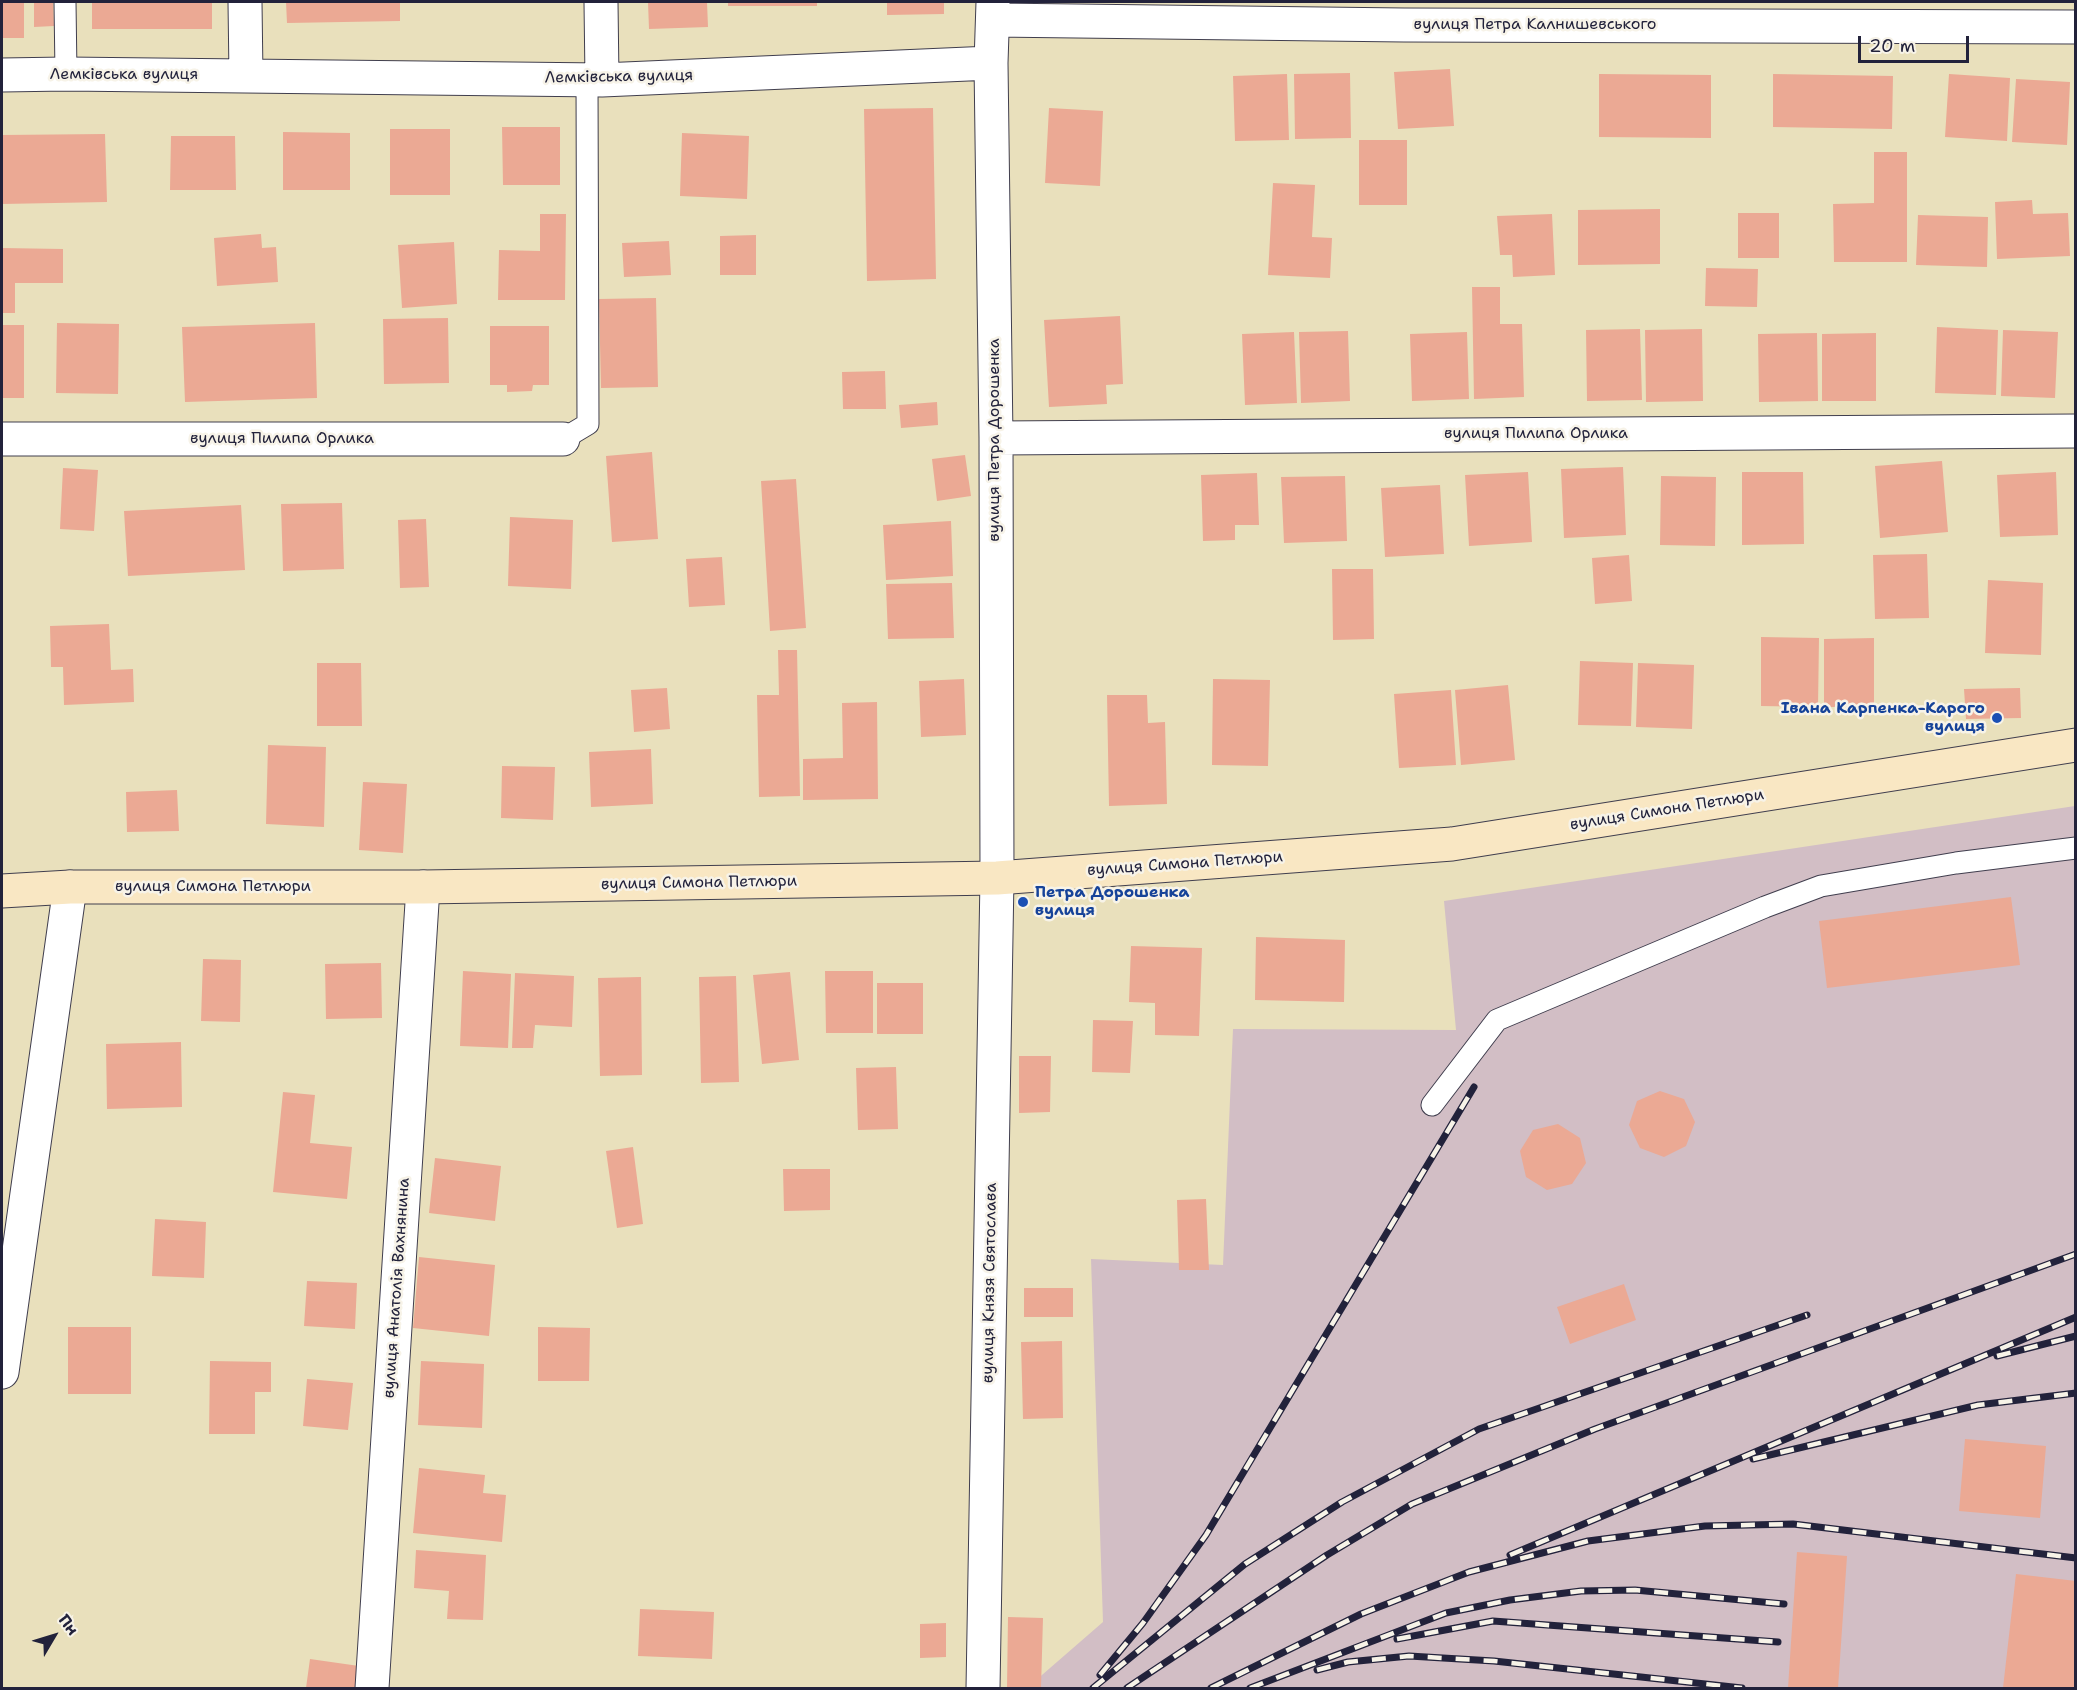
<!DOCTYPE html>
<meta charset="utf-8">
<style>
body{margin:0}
#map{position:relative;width:2077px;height:1690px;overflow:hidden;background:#e9e0bc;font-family:"Shantell Sans",sans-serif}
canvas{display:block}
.frame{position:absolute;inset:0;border:3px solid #22223b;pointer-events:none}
.north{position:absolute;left:24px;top:1606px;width:60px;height:60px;-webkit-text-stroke:4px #f7f3e8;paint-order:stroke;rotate:52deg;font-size:16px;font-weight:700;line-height:24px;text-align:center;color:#22223b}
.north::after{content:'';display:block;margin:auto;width:21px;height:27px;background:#22223b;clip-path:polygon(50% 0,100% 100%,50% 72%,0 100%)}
.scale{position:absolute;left:1858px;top:36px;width:111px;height:27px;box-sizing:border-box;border:3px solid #22223b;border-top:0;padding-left:8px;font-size:18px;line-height:21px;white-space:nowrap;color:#22223b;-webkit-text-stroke:4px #f7f3e8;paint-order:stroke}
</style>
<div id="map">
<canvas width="2077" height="1690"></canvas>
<div class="frame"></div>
<div class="north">Пн</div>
<div class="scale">20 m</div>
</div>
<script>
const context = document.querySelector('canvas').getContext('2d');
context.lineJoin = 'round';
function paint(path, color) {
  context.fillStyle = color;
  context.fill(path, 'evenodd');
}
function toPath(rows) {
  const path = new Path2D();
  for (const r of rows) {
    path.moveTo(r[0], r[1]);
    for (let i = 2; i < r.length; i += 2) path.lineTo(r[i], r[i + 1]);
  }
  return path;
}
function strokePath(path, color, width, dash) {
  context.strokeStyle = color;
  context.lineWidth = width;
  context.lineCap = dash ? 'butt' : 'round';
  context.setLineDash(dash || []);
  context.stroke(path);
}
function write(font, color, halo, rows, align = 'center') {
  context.font = font + ' "Shantell Sans",sans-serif';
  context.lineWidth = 5;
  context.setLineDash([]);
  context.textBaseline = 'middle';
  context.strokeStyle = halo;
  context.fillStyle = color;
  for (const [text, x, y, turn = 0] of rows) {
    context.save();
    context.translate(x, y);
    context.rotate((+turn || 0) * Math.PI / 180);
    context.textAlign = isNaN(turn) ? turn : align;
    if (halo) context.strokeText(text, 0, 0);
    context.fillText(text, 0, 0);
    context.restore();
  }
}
paint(toPath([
 [2075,806,2075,1688,1027,1688,1103,1622,1091,1259,1223,1265,1233,1029,1456,1030,1444,901]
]), '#d2bec5');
paint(toPath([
 [2,2,24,2,24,38,2,38],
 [34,2,53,2,54,26,34,27],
 [92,2,212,2,212,29,92,29],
 [286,2,400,2,400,21,287,23],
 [648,2,707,2,708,27,649,29],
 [728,2,817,2,817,6,728,6],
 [887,2,944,2,944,14,887,15],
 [1450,69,1454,126,1398,129,1394,72],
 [1350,73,1351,138,1295,139,1294,74],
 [1287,74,1289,140,1235,141,1233,76],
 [1599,74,1711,75,1711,138,1599,137],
 [1773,74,1893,76,1892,129,1773,127],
 [1949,74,2010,78,2007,141,1945,137],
 [2016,79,2070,82,2067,145,2012,142],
 [933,108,936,279,867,281,864,109],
 [1049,108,1103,111,1100,186,1045,183],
 [502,127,560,127,560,185,503,185],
 [390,129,450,129,450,195,390,195],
 [283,132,350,133,350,190,283,190],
 [682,133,749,136,747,199,680,196],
 [105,134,107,202,2,204,2,135],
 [171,136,235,136,236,190,170,190],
 [1359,140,1407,140,1407,205,1359,205],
 [1874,152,1907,152,1907,262,1834,262,1833,204,1874,203],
 [1273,183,1315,185,1312,237,1332,238,1330,278,1268,275],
 [2032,200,2033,214,2068,213,2070,256,1997,259,1995,202],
 [1660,209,1660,264,1578,265,1578,210],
 [1738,213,1779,213,1779,258,1738,258],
 [540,214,566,214,565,300,498,300,499,250,540,251],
 [1552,214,1555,275,1513,277,1512,255,1500,255,1497,216],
 [1918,215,1988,217,1987,267,1916,265],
 [261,234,262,248,276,247,278,282,217,286,214,238],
 [756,235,756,275,720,275,720,236],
 [669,241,671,275,624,277,622,243],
 [454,242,457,304,402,308,398,245],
 [2,248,63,249,63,283,15,283,15,313,2,313],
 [1706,268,1758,269,1757,307,1705,306],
 [1472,287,1500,287,1500,324,1522,324,1524,397,1474,399],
 [656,298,658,387,601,388,599,299],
 [1120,316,1123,384,1106,385,1107,404,1049,407,1044,320],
 [448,318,449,383,384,384,383,319],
 [57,323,119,324,118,394,56,393],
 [315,323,317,398,185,402,182,327],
 [2,325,24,325,24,398,2,398],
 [490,326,549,326,549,385,533,385,532,391,507,392,507,385,490,385],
 [1937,327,1998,330,1996,395,1935,393],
 [1640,329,1642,400,1587,401,1586,330],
 [1702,329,1703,401,1646,402,1645,330],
 [2003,330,2058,332,2055,398,2001,396],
 [1348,331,1350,401,1301,403,1299,332],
 [1294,332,1297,403,1245,405,1242,334],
 [1467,332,1469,399,1412,401,1410,334],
 [1817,333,1818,401,1759,402,1758,334],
 [1876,333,1876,401,1822,401,1822,334],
 [885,371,886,409,843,409,842,372],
 [937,402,938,425,901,428,899,405],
 [652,452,658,539,612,542,606,456],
 [965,455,971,496,937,501,932,459],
 [1942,461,1948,532,1880,538,1875,466],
 [1623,467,1626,535,1564,538,1561,469],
 [63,468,98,470,94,531,60,529],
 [1528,472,1532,542,1469,546,1465,475],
 [1742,472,1803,472,1804,544,1742,545],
 [2056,472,2058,535,2000,537,1997,475],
 [1257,473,1259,525,1235,525,1235,540,1203,541,1201,475],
 [1345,476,1347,541,1284,543,1281,477],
 [1661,476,1716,477,1715,546,1660,545],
 [796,479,806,628,770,631,761,481],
 [1440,485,1444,554,1385,557,1381,488],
 [342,503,344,569,283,571,281,504],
 [241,505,245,570,128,576,124,511],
 [510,517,573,520,571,589,508,586],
 [426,519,429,587,400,588,398,520],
 [951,521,953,576,886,580,883,525],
 [1927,554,1929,618,1875,619,1873,555],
 [1629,555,1632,601,1595,604,1592,558],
 [722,557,725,605,689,607,686,559],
 [1332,569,1373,569,1374,639,1333,640],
 [1988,580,2043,583,2041,655,1985,653],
 [952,583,954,638,888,639,886,584],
 [109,624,111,670,133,669,134,702,64,705,63,667,51,667,50,626],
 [1761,637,1819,638,1818,707,1761,706],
 [1874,638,1874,707,1824,707,1824,639],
 [778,650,797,650,800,796,759,797,757,695,779,695],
 [1580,661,1633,663,1631,726,1578,725],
 [317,663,361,663,362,726,317,726],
 [1638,663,1694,665,1692,729,1636,727],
 [964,679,966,735,921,737,919,681],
 [1213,679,1270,680,1268,766,1212,765],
 [1508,685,1515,760,1461,765,1455,690],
 [667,688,670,729,634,732,631,690],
 [2020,688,2021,718,1966,719,1964,689],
 [1451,690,1456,765,1399,768,1394,694],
 [1107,695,1147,695,1148,723,1165,722,1167,804,1109,806],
 [877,702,878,799,803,800,803,759,843,758,842,703],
 [268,745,326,747,324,827,266,824],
 [651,749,653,804,591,807,589,752],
 [502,766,555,767,553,820,501,818],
 [363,782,407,784,403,853,359,850],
 [177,790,179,831,127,832,126,792],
 [2011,897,2020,965,1827,988,1819,921],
 [1256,937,1345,940,1344,1002,1255,1000],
 [1131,946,1202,948,1199,1036,1155,1035,1155,1003,1129,1002],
 [203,959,241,960,240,1022,201,1021],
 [381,963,382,1018,326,1019,325,964],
 [463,971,511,974,508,1048,460,1046],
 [825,971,873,971,873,1033,826,1033],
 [790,972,799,1060,762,1064,753,975],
 [515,973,574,976,572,1027,535,1025,533,1048,512,1048],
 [736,976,739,1082,701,1083,699,977],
 [641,977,642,1075,600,1076,598,978],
 [877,983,923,983,923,1034,877,1034],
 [1093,1020,1133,1021,1130,1073,1092,1072],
 [181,1042,182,1107,107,1109,106,1044],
 [1019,1056,1051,1056,1050,1112,1019,1113],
 [896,1067,898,1129,858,1130,856,1068],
 [1660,1091,1684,1099,1695,1122,1686,1146,1664,1157,1640,1148,1629,1125,1637,1101],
 [283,1092,315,1095,310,1143,352,1147,347,1199,273,1192],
 [1558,1124,1580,1138,1586,1163,1572,1184,1547,1190,1526,1177,1520,1151,1533,1130],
 [633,1147,643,1224,617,1228,606,1151],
 [435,1158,501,1166,495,1221,429,1213],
 [783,1169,830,1169,830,1210,784,1211],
 [1206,1199,1209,1270,1179,1270,1177,1200],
 [155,1219,206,1222,204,1278,152,1276],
 [419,1257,495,1265,489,1336,413,1328],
 [307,1281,357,1283,355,1329,304,1326],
 [1624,1284,1636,1320,1570,1344,1557,1307],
 [1024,1288,1073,1288,1073,1317,1024,1317],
 [68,1327,131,1327,131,1394,68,1394],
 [538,1327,590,1328,589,1381,538,1381],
 [1062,1341,1063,1418,1023,1419,1021,1342],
 [210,1361,271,1362,271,1392,255,1392,255,1434,209,1434],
 [421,1361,484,1364,482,1428,418,1425],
 [307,1379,353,1383,348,1430,303,1426],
 [1965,1439,2046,1446,2040,1518,1959,1511],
 [419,1468,485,1475,483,1493,506,1495,502,1542,413,1533],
 [416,1550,486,1555,483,1620,447,1619,449,1591,414,1588],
 [1797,1552,1847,1556,1838,1688,1788,1688],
 [2016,1574,2076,1581,2076,1688,2003,1688],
 [640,1609,714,1612,712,1659,638,1656],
 [1008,1617,1043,1618,1041,1688,1007,1688],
 [946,1623,946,1657,920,1658,920,1624],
 [310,1659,359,1666,356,1688,306,1688]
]), '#eba994');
const service = toPath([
 [65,2,66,74],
 [563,439,588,424,587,79],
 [1432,1105,1497,1020,1765,907,1821,886,1956,863,2076,848]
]);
const minor = toPath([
 [245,2,246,76],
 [601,2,602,80],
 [994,20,1404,25,2076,27],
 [2,75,66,74,602,80,991,63],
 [996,438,2076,431],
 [2,439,563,439],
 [2,1372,70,887],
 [372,1688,423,887],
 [983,1688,997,878,996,438,991,63,993,2]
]);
const secondary = toPath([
 [2,891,70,887,423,887,997,878,1452,844,2076,745]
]);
strokePath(service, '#403e4e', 23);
strokePath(minor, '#403e4e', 35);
strokePath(secondary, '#403e4e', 35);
strokePath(service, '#fff', 21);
strokePath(minor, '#fff', 33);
strokePath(secondary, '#f9e7c3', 33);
const rail = toPath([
 [1997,1356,2076,1336],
 [1753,1459,1978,1405,2076,1393],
 [1510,1555,2076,1317],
 [1397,1639,1493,1621,1778,1642],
 [1317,1670,1348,1662,1409,1656,1494,1661,1742,1688],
 [1100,1675,1143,1623,1206,1535,1474,1087],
 [1093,1688,1245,1564,1342,1502,1479,1429,1807,1315],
 [1127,1688,1327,1555,1412,1504,1595,1429,2076,1254],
 [1211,1688,1361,1614,1469,1572,1588,1541,1705,1526,1793,1524,2076,1558],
 [1250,1688,1446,1613,1510,1600,1581,1591,1635,1590,1784,1604]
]);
strokePath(rail, '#22223b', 7);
strokePath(rail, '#f7f3e8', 4.5, [14]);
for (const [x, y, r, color] of [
 [1997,718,6,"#1a4fb4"],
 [1023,902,6,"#1a4fb4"]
]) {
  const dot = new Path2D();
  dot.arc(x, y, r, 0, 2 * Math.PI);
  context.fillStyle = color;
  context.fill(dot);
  strokePath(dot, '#f7f3e8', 2);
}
write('16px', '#22223b', '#f7f3e8', [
 ["вулиця Петра Калнишевського",1535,25],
 ["Лемківська вулиця",124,75],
 ["Лемківська вулиця",619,77,-1],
 ["вулиця Пилипа Орлика",1536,434],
 ["вулиця Пилипа Орлика",282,439],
 ["вулиця Петра Дорошенка",995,440,-90],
 ["вулиця Симона Петлюри",1667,810,-9],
 ["вулиця Симона Петлюри",1185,864,-4],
 ["вулиця Симона Петлюри",699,883,-1],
 ["вулиця Симона Петлюри",213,887],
 ["вулиця Князя Святослава",990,1283,-89],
 ["вулиця Анатолія Вахнянина",397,1288,-86]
]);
write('bold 16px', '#164399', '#f7f3e8', [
 ["Івана Карпенка-Карого",1985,709],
 ["вулиця",1985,727],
 ["Петра Дорошенка",1035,893,"left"],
 ["вулиця",1035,911,"left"]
], 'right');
</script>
